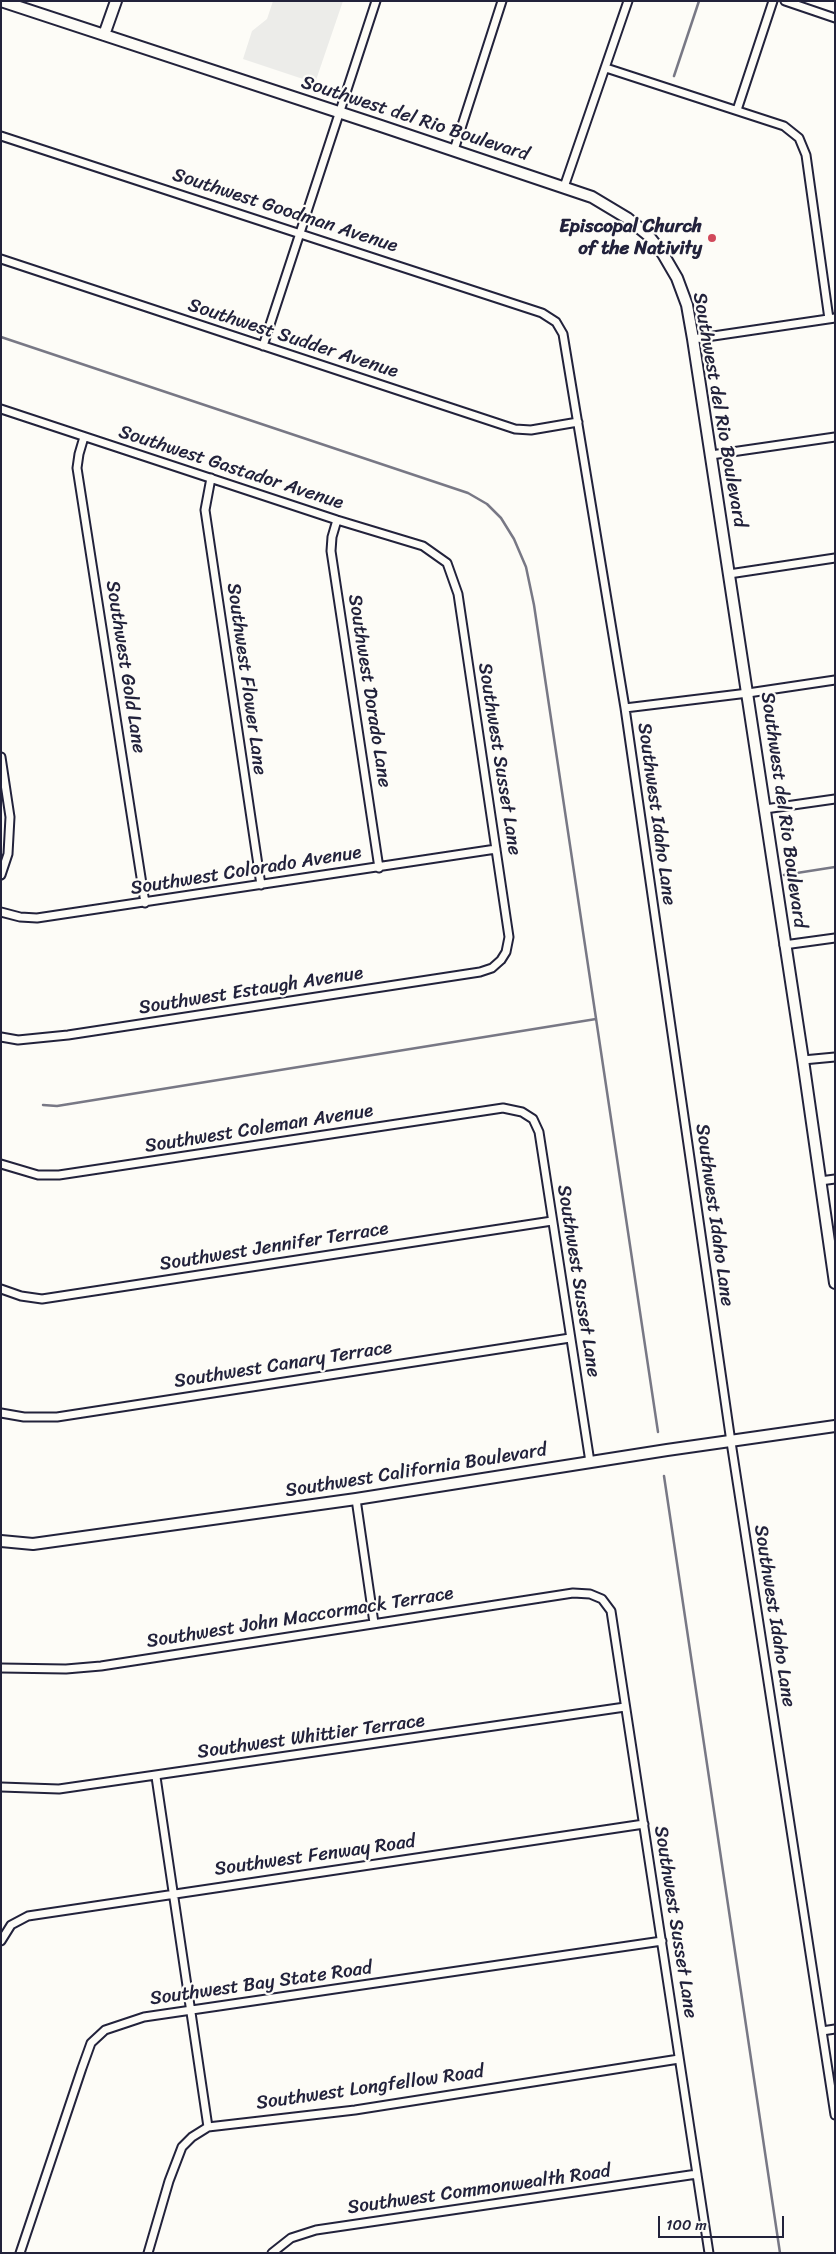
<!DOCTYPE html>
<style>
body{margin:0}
#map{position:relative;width:836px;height:2254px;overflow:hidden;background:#fdfcf7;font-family:Sriracha,sans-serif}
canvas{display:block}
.frame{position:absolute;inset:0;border:2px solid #22223b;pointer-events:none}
.scale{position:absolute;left:658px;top:2216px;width:126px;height:22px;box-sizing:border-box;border:2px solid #22223b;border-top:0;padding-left:6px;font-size:15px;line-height:18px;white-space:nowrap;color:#22223b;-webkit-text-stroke:4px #fdfcf7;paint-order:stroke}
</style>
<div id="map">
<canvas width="836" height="2254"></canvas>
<div class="frame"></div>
<div class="scale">100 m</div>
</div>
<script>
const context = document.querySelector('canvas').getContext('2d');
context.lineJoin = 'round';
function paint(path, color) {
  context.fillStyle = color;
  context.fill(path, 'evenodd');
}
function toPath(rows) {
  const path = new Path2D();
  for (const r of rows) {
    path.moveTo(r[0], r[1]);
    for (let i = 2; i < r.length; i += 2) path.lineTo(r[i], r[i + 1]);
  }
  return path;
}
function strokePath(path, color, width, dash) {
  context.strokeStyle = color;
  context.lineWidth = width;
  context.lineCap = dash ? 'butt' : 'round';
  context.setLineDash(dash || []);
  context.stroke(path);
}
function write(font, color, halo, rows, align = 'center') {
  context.font = font + ' Sriracha,sans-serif';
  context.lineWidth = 4.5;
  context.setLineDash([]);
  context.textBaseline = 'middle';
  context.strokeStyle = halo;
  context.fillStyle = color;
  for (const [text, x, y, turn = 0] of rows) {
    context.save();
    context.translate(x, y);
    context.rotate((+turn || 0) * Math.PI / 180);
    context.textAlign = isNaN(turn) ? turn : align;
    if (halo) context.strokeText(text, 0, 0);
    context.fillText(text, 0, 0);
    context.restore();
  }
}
paint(toPath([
 [273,1,343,1,315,83,243,59,252,31,267,19]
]), '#ecece9');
strokePath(toPath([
 [674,76,699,1],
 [1,337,468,493,487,504,501,518,514,539,526,567,534,605,658,1432],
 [784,875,835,867],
 [43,1105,57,1106,596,1019],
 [664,1476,780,2253]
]), '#787885', 2.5);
const street = toPath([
 [785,1,835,18],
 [606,68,784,126,799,138,806,155,829,319],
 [737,110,773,1],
 [1,136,542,313,556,322,563,334,625,708,731,1442,835,2115],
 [454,150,502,1],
 [564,187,628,1],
 [1,259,515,429,531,430,578,422],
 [693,339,835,318],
 [263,346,376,1],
 [1,409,337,520,423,546,447,563,458,594,509,937,506,952,501,960,492,968,480,972,68,1035,18,1040,1,1037],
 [84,437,79,454,77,468,145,903],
 [711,455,835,437],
 [211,478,205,510,261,885],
 [337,520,332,537,331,551,379,868],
 [729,574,835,558],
 [625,708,748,693,835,680],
 [1,757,10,817,8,854,1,875],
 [765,809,835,799],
 [1,912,20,917,37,918,496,849],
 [784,945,835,938],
 [803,1060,835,1057],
 [1,1164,38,1175,59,1175,503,1108,522,1112,533,1119,539,1132,590,1462],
 [820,1181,835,1179],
 [1,1289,21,1296,42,1299,552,1221],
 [1,1413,24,1417,57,1417,570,1338],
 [356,1499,374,1623],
 [1,1668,66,1669,101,1666,573,1593,590,1594,602,1599,611,1611,709,2253],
 [156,1777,208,2127],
 [1,1787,59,1789,625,1707],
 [1,1941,11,1925,28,1916,644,1824],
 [822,2031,835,2029],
 [20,2253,82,2068,91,2043,105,2030,144,2017,662,1941],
 [148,2253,169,2181,182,2147,192,2137,208,2127,355,2110,679,2059],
 [272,2253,291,2238,316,2230,697,2174]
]);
const secondary = toPath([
 [1,1,381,126,592,197,627,218,648,235,663,254,677,278,687,305,693,339,803,1060,835,1283],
 [104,35,116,1],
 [1,1541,33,1544,356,1499,667,1450,835,1426]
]);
strokePath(street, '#22223b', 11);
strokePath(secondary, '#22223b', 14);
strokePath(street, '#fdfcf7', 7);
strokePath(secondary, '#fdfcf7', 10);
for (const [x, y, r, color] of [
 [712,238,5,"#d1495b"]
]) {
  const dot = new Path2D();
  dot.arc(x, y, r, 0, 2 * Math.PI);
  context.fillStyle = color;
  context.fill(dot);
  strokePath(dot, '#fdfcf7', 2);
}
write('19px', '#22223b', '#fdfcf7', [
 ["Southwest del Rio Boulevard",415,119,18],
 ["Southwest Goodman Avenue",285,211,18],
 ["Southwest Sudder Avenue",293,339,18],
 ["Southwest del Rio Boulevard",719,410,80],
 ["Southwest Gastador Avenue",231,468,18],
 ["Southwest Gold Lane",125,667,81],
 ["Southwest Flower Lane",246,679,82],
 ["Southwest Dorado Lane",369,691,81],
 ["Southwest Susset Lane",499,759,81],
 ["Southwest del Rio Boulevard",783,810,82],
 ["Southwest Idaho Lane",656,814,82],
 ["Southwest Colorado Avenue",246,871,-9],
 ["Southwest Estaugh Avenue",251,991,-9],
 ["Southwest Coleman Avenue",259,1129,-9],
 ["Southwest Idaho Lane",714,1215,82],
 ["Southwest Jennifer Terrace",274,1247,-9],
 ["Southwest Susset Lane",578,1281,81],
 ["Southwest Canary Terrace",283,1365,-9],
 ["Southwest California Boulevard",416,1471,-9],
 ["Southwest Idaho Lane",774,1616,81],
 ["Southwest John Maccormack Terrace",300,1618,-9],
 ["Southwest Whittier Terrace",311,1737,-8],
 ["Southwest Fenway Road",315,1856,-8],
 ["Southwest Susset Lane",675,1922,81],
 ["Southwest Bay State Road",261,1984,-8],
 ["Southwest Longfellow Road",370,2088,-8],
 ["Southwest Commonwealth Road",479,2190,-8]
]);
write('bold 19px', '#22223b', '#fdfcf7', [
 ["Episcopal Church",702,227],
 ["of the Nativity",702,249]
], 'right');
</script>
